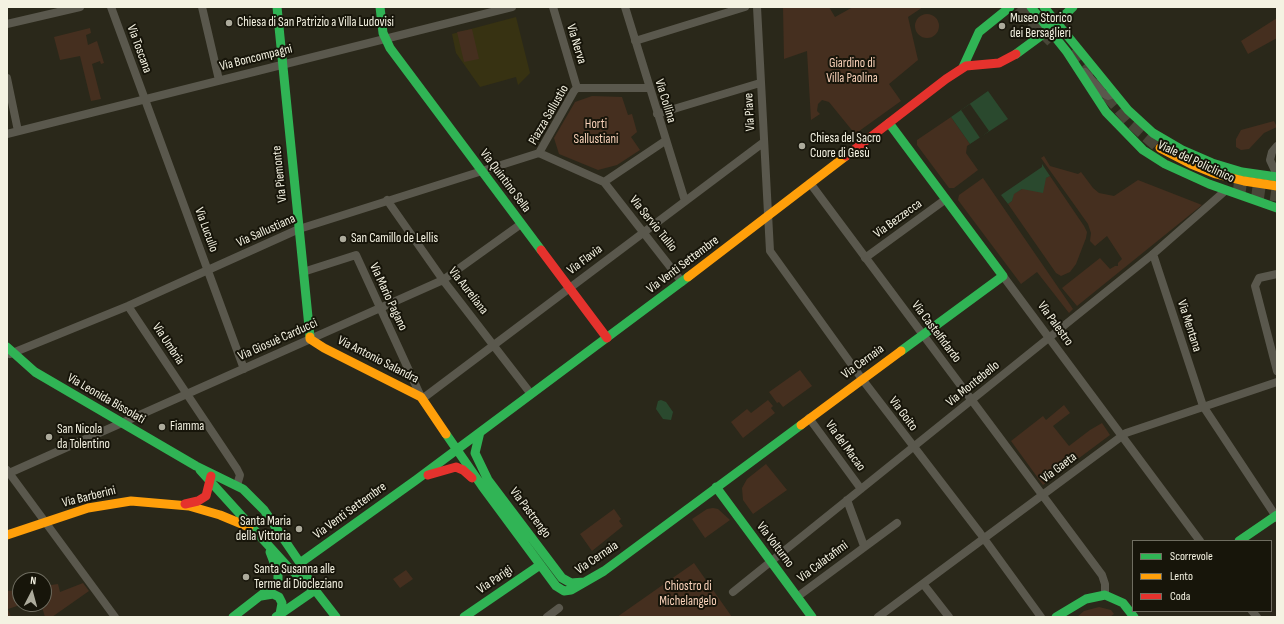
<!DOCTYPE html>
<meta charset="utf-8">
<style>
body{margin:0}
#map{position:relative;width:1284px;height:624px;overflow:hidden;background:#2a281a;font-family:"Sofia Sans Condensed",sans-serif}
canvas{display:block}
.frame{position:absolute;inset:0;border:8px solid #f4f2e2;pointer-events:none}
.legend{position:absolute;left:1132px;top:540px;width:140px;height:72px;box-sizing:border-box;background:#17150a;border:1px solid #6f6d60;margin:0;padding:5px 7px;list-style:none;font-size:12px;color:#f4f2e2}
.legend li{display:flex;align-items:center;gap:8px;height:20px}
.legend b{width:20px;border:1px solid #6f6d60}
.north{position:absolute;left:12px;top:572px;width:40px;height:40px;box-sizing:border-box;background:#17150a;border:1px solid #6f6d60;border-radius:50%;rotate:6deg;font-size:11px;font-weight:700;line-height:16px;text-align:center;color:#f4f2e2}
.north::after{content:'';display:block;margin:auto;width:14px;height:18px;background:#adab9c;clip-path:polygon(50% 0,100% 100%,50% 72%,0 100%)}
</style>
<div id="map">
<canvas width="1284" height="624"></canvas>
<div class="frame"></div>
<ul class="legend">
<li><b style="height:5px;background:#30b455"></b>Scorrevole</li>
<li><b style="height:5px;background:#ff9f0a"></b>Lento</li>
<li><b style="height:5px;background:#e5322d"></b>Coda</li>
</ul>
<div class="north">N</div>
</div>
<script>
const context = document.querySelector('canvas').getContext('2d');
context.lineJoin = 'round';
function paint(path, color) {
  context.fillStyle = color;
  context.fill(path, 'evenodd');
}
function toPath(rows) {
  const path = new Path2D();
  for (const r of rows) {
    if (r.length === 3) {
      path.moveTo(r[0] + r[2], r[1]);
      path.arc(r[0], r[1], r[2], 0, 2 * Math.PI);
      continue;
    }
    path.moveTo(r[0], r[1]);
    for (let i = 2; i < r.length; i += 2) path.lineTo(r[i], r[i + 1]);
  }
  return path;
}
function strokePath(path, color, width, dash) {
  context.strokeStyle = color;
  context.lineWidth = width;
  context.lineCap = dash ? 'butt' : 'round';
  context.setLineDash(dash || []);
  context.stroke(path);
}
function write(font, color, halo, rows, align = 'center') {
  context.font = font + ' "Sofia Sans Condensed",sans-serif';
  context.lineWidth = 4;
  context.setLineDash([]);
  context.textBaseline = 'middle';
  context.strokeStyle = halo;
  context.fillStyle = color;
  for (const [text, x, y, turn = 0] of rows) {
    context.save();
    context.translate(x, y);
    context.rotate((+turn || 0) * Math.PI / 180);
    context.textAlign = isNaN(turn) ? turn : align;
    if (halo) context.strokeText(text, 0, 0);
    context.fillText(text, 0, 0);
    context.restore();
  }
}
paint(toPath([
 [516,17,530,73,518,85,516,77,480,87,456,53,452,34]
]), '#373212');
paint(toPath([
 [783,7,829,7,835,17,853,7,923,7,908,17,918,60,889,84,901,101,855,134,829,102,822,100,818,104,817,111,820,114,811,120,807,51,784,59],
 [927,26,12],
 [1277,18,1277,38,1248,54,1241,41],
 [90,28,91,33,86,35,88,45,97,41,104,63,101,64,100,61,92,64,101,99,91,101,80,56,60,60,54,37],
 [472,29,479,59,464,62,457,32],
 [592,96,622,97,628,115,632,114,637,132,631,137,640,150,617,165,598,170,559,154,554,138,575,102],
 [951,117,970,144,967,146,966,153,978,170,954,188,949,188,917,145,917,140],
 [1274,121,1277,127,1264,133,1249,149,1241,150,1236,147,1236,139,1241,130],
 [1044,156,1050,166,1078,174,1081,172,1093,188,1099,193,1114,196,1138,180,1202,205,1077,306,1062,288,1100,258,1110,269,1115,266,1118,266,1118,263,1122,259,1107,236,1095,246,1090,241,1091,233,1088,224,1041,158],
 [1050,176,1084,226,1087,232,1086,238,1076,264,1070,272,1061,276,1056,273,1008,204,1012,201,1013,194,1022,189],
 [983,178,1073,309,1069,313,1037,272,1021,284,958,200,959,195],
 [800,370,812,386,783,407,779,402,777,403,769,392],
 [768,400,773,406,771,408,775,413,743,438,731,422,747,409,751,413],
 [1064,405,1070,413,1053,426,1069,446,1090,430,1102,423,1110,435,1043,485,1011,441,1043,416,1046,420],
 [766,464,787,490,753,514,743,500,742,488,747,479],
 [713,508,718,509,730,520,705,538,692,519,707,509],
 [614,509,621,519,619,521,623,526,592,551,580,534],
 [694,563,732,617,617,617],
 [406,570,413,579,400,588,393,579],
 [83,583,89,591,52,617,45,617,41,604,44,604,44,586,58,584,60,592],
 [20,590,20,604,23,604,8,609,11,617,7,617,7,591],
 [1099,607,1111,610,1114,614,1110,617,1077,617,1084,611]
]), '#452f1f');
paint(toPath([
 [988,91,1008,119,970,144,951,117],
 [1042,164,1050,176,1046,178,1043,193,1022,189,1014,194,1012,201,1008,204,1001,195,1042,167],
 [661,400,666,402,673,412,671,420,663,419,656,409,658,401]
]), '#2a492e');
paint(toPath([
 [970,104,989,131,980,138,961,110]
]), '#2a281a');
strokePath(toPath([
 [1019,7,1052,41],
 [1070,52,1130,121,1160,148],
 [1233,189,1277,195]
]), '#484638', 13, [13, 6]);
strokePath(toPath([
 [111,7,244,369],
 [202,7,219,80],
 [553,7,577,88],
 [625,7,685,201],
 [757,7,770,251,862,379,980,533,1041,617],
 [7,24,80,7],
 [635,41,745,7],
 [1085,72,1104,94,1108,96,1115,94],
 [7,78,18,131],
 [649,88,577,88,574,91,539,153,604,182,665,141],
 [657,114,760,83],
 [7,134,512,7],
 [1277,146,1272,152,1270,160,1277,175],
 [604,182,682,282],
 [810,183,1102,575,1105,584,1105,595],
 [387,200,443,280,531,394],
 [1153,254,1203,406,1277,518],
 [865,258,946,199],
 [303,272,356,255,422,399,764,142],
 [1277,274,1259,278,1255,286,1277,371],
 [1003,276,1200,541],
 [128,306,237,469,240,475,237,485],
 [10,354,128,306,299,229,539,153],
 [809,418,861,489],
 [7,470,115,617],
 [7,474,443,280,521,224],
 [847,500,864,546],
 [924,585,949,617],
 [733,592,1153,254,1225,191],
 [797,597,897,523],
 [1252,611,1257,617],
 [547,617,559,608],
 [878,617,1126,433,1277,382]
]), '#5a584d', 8);
strokePath(toPath([
 [277,7,310,337],
 [380,7,383,33,390,48,541,250],
 [1031,7,1067,52,1106,112,1143,150,1165,164,1209,184,1277,208],
 [1044,7,1128,110,1153,133,1182,150,1212,163,1242,172,1277,177],
 [1016,54,1050,29,1073,7],
 [963,67,979,32,1010,7],
 [889,123,1003,276,901,351],
 [7,347,35,372,196,466,243,489,264,510,300,563,313,588],
 [480,432,475,453,488,480,562,578,571,583,584,582],
 [446,434,482,486,556,586,564,591,571,590,604,571,801,425],
 [200,470,288,567,315,590,336,617],
 [716,487,812,617],
 [1239,541,1277,515],
 [300,563,416,480,688,277],
 [261,596,273,594,279,597,282,603,280,614],
 [233,617,278,582,278,573,270,552],
 [276,617,315,590],
 [464,617,540,565],
 [1056,617,1086,599,1105,595,1123,603,1134,617]
]), '#30b455', 9);
strokePath(toPath([
 [1160,148,1191,164,1216,174,1244,181,1277,186],
 [688,277,846,156],
 [310,337,310,339,324,348,421,397,446,434],
 [801,425,901,351],
 [7,535,88,508,131,501,189,506,220,515,249,527]
]), '#ff9f0a', 9);
strokePath(toPath([
 [846,156,946,79,966,66,999,63,1016,54],
 [541,250,607,338],
 [428,475,456,467,463,470,472,478],
 [185,504,198,501,206,496,211,476]
]), '#e5322d', 9);
for (const [x, y, r, color] of [
 [229,23,4,"#adab9c"],
 [1002,26,4,"#adab9c"],
 [802,146,4,"#adab9c"],
 [343,239,4,"#adab9c"],
 [162,427,4,"#adab9c"],
 [49,437,4,"#adab9c"],
 [299,529,4,"#adab9c"],
 [246,577,4,"#adab9c"]
]) {
  const dot = new Path2D();
  dot.arc(x, y, r, 0, 2 * Math.PI);
  context.fillStyle = color;
  context.fill(dot);
  strokePath(dot, '#17150a', 1.5);
}
write('13px', '#f4f2e2', '#17150a', [
 ["Museo Storico",1010,19],
 ["dei Bersaglieri",1010,34],
 ["Chiesa di San Patrizio a Villa Ludovisi",237,23],
 ["Chiesa del Sacro",810,139],
 ["Cuore di Gesù",810,154],
 ["San Camillo de Lellis",351,239],
 ["Fiamma",170,427],
 ["San Nicola",57,430],
 ["da Tolentino",57,445],
 ["Santa Maria",291,522,"right"],
 ["della Vittoria",291,537,"right"],
 ["Santa Susanna alle",254,570],
 ["Terme di Diocleziano",254,585]
], 'left');
write('13px', '#f4f2e2', '#17150a', [
 ["Via Nerva",576,44,73],
 ["Via Toscana",139,49,70],
 ["Via Boncompagni",256,58,-14],
 ["Via Collina",665,101,73],
 ["Via Piave",750,112,-93],
 ["Piazza Sallustio",549,115,-60],
 ["Viale del Policlinico",1196,162,25],
 ["Via Piemonte",280,174,-96],
 ["Via Quintino Sella",505,181,53],
 ["Via Bezzecca",898,219,-36],
 ["Via Servio Tullio",653,224,51],
 ["Via Lucullo",206,230,70],
 ["Via Sallustiana",266,231,-24],
 ["Via Flavia",585,260,-37],
 ["Via Venti Settembre",683,265,-37],
 ["Via Aureliana",468,291,52],
 ["Via Mario Pagano",388,297,65],
 ["Via Palestro",1055,324,54],
 ["Via Mentana",1189,326,72],
 ["Via Castelfidardo",936,332,53],
 ["Via Giosuè Carducci",278,340,-24],
 ["Via Umbria",168,344,56],
 ["Via Antonio Salandra",378,360,27],
 ["Via Cernaia",863,362,-36],
 ["Via Montebello",973,384,-39],
 ["Via Leonida Bissolati",106,399,30],
 ["Via Goito",903,414,53],
 ["Via del Macao",845,446,54],
 ["Via Gaeta",1059,468,-37],
 ["Via Barberini",89,497,-14],
 ["Via Venti Settembre",350,511,-36],
 ["Via Pastrengo",530,513,53],
 ["Via Volturno",775,545,53],
 ["Via Cernaia",597,558,-34],
 ["Via Calatafimi",823,562,-37],
 ["Via Parigi",495,580,-34]
]);
write('13px', '#fad2ba', '#17150a', [
 ["Giardino di",852,64],
 ["Villa Paolina",852,79],
 ["Horti",596,125],
 ["Sallustiani",596,140],
 ["Chiostro di",688,587],
 ["Michelangelo",688,602]
]);
</script>
